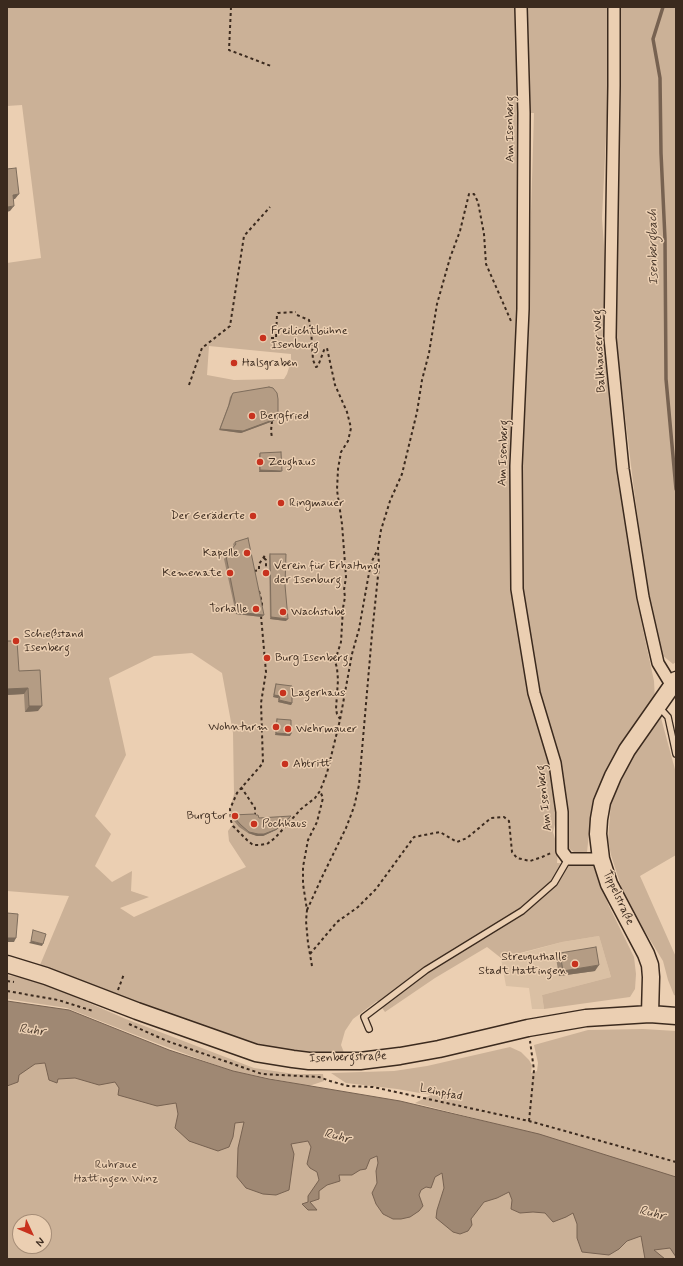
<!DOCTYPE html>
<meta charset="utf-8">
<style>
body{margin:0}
#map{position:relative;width:683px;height:1266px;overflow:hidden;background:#ebcfb2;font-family:Mynerve,sans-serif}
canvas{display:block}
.frame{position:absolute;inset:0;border:8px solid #3b2a1e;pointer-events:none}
.north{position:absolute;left:12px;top:1214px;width:40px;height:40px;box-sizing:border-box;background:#ebcfb2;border:1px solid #a58d77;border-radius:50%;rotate:134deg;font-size:11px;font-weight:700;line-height:16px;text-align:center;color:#3b2a1e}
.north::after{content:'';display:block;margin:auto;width:14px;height:18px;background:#c8321e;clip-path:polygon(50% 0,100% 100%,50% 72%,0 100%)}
</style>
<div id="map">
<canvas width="683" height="1266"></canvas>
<div class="frame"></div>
<div class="north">N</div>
</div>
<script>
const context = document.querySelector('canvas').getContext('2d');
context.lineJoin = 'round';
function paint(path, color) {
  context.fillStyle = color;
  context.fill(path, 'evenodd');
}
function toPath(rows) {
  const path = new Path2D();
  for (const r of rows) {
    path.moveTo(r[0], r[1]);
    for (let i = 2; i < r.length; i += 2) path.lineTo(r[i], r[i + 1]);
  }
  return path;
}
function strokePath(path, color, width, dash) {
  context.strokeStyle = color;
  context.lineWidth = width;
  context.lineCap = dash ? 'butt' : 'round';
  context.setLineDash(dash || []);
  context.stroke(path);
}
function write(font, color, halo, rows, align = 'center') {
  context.font = font + ' Mynerve,sans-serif';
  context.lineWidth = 3;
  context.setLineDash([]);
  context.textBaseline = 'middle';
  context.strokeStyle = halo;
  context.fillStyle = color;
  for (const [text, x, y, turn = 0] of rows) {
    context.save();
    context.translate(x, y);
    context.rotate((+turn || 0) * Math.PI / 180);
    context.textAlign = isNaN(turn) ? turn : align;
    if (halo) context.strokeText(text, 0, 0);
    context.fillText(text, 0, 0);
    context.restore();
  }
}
paint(toPath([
 [599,936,611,977,542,995,544,1009,532,1009,529,988,506,986,501,959,562,942]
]), '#dac0a4');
paint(toPath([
 [7,7,11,7,14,33,11,7,676,7,676,662,673,664,662,655,648,594,634,490,615,333,616,94,608,95,602,218,605,260,606,341,615,445,636,597,654,681,655,700,623,748,593,798,587,852,577,854,568,848,565,836,559,763,537,692,528,641,522,592,520,467,527,348,534,113,519,113,519,352,512,466,514,591,531,694,552,765,558,813,553,832,558,849,557,863,593,865,609,906,634,957,636,974,635,989,630,997,544,1009,542,995,611,977,599,936,562,942,501,958,487,947,435,978,385,1012,377,1001,353,1019,345,1031,341,1045,345,1055,301,1053,254,1043,152,1010,40,965,69,896,7,891,7,263,41,258,22,105,7,106],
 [209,346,291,354,291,361,287,374,284,379,234,380,207,375],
 [192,653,222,673,233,733,234,794,230,809,233,824,228,831,229,841,246,867,134,917,120,908,149,897,131,891,132,871,112,882,95,866,111,834,95,816,126,755,109,678,154,656],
 [661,718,676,773,676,855,640,876,676,957,676,996,674,995,668,980,663,961,625,899,611,855,608,839,611,803,633,755],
 [7,975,38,981,126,1019,254,1068,294,1074,323,1074,324,1081,309,1086,232,1071,156,1043,67,1008,7,999],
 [643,1029,676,1031,676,1178,532,1133,415,1103,431,1095,397,1089,346,1083,331,1073,394,1071,427,1066,510,1047,521,1052,529,1060,532,1065,531,1073,537,1071,538,1063,534,1045,588,1030],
 [7,1057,37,1064,45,1063,45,1066,153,1090,489,1184,676,1246,676,1259,7,1259],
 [20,1222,44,1222,44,1246,20,1246]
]), '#cbb197');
const water = toPath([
 [7,1001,69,1010,169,1050,233,1071,269,1079,400,1101,539,1134,676,1177,676,1257,670,1248,654,1250,665,1259,645,1259,641,1236,627,1241,619,1249,609,1255,582,1252,577,1238,577,1224,573,1213,566,1217,553,1222,545,1213,533,1212,520,1213,511,1209,512,1200,509,1192,497,1198,484,1202,471,1219,472,1225,468,1231,460,1234,453,1232,436,1218,437,1210,444,1188,442,1173,435,1177,431,1188,426,1187,421,1190,419,1195,423,1206,419,1211,410,1217,401,1219,393,1219,383,1214,376,1204,372,1193,377,1183,376,1171,378,1163,377,1156,370,1159,366,1169,360,1170,352,1175,339,1175,340,1181,327,1185,319,1191,319,1199,310,1202,317,1210,308,1210,302,1204,308,1202,308,1196,319,1180,317,1172,310,1168,307,1164,311,1147,308,1141,291,1144,294,1154,289,1190,276,1195,263,1194,246,1188,237,1177,238,1148,244,1122,235,1123,233,1137,229,1147,218,1151,189,1141,175,1128,178,1114,176,1103,157,1106,118,1095,119,1088,115,1082,99,1085,75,1078,58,1079,57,1083,49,1080,45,1063,35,1064,19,1075,18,1082,7,1086,7,1001]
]);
paint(water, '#9f8873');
strokePath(water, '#776251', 1);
strokePath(toPath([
 [663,7,653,39,660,78,661,153,665,239,666,379,676,489]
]), '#776251', 3.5);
const lane = toPath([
 [659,707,668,717,676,754],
 [369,1029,364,1017,426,970,522,911,554,883,568,859]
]);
const street = toPath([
 [521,7,524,113,523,309,516,466,517,589,534,693,555,763,562,812,562,851,568,859,601,859],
 [614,7,614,86,610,338,623,469,643,597,658,663,672,686]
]);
const secondary = toPath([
 [7,964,46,976,137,1011,256,1053,293,1059,309,1061,360,1061,400,1056,439,1049,528,1028,586,1018,650,1014,676,1016],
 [650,1014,651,977,650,965,646,954,609,884,601,859,598,834,599,819,602,802,613,776,627,750,676,680]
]);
strokePath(lane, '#3b2a1e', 8);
strokePath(street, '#3b2a1e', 14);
strokePath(secondary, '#3b2a1e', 19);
strokePath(toPath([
 [231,7,229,50,271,66],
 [297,315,309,320,311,329,313,360,316,367,318,366,324,350,327,348,335,385,347,412,351,428,348,441,341,452,338,469,337,490,342,524,346,577,344,590,345,597,343,608,341,642,335,661,337,668,338,680,336,709,337,714,340,719],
 [271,338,276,338,277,314,278,313,296,312],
 [189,385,202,348,230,326,244,236,270,207],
 [272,421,271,431,272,438],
 [264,558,266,560,266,571],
 [254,571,259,570,259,564,266,554],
 [259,591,262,603,262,608],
 [261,616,266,672,261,703,263,763,237,793,230,809,231,821,233,826,247,840,253,845,259,845,267,844,275,838,301,809,315,798,320,791,327,773,340,720,352,654,359,629,369,573,372,561,378,549],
 [241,787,255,808,255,815],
 [307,910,323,875,346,828,354,807,359,785,372,634,379,566,378,548,381,530,390,501,402,474,417,412,422,380,429,353,437,304,450,258,460,231,469,194,474,194,478,202,484,234,486,264,511,321],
 [310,954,337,922,358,907,376,889,414,837,440,832,457,842,467,838,491,818,504,817,509,821,512,852,517,858,530,861,542,857,551,853],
 [312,966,308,943,306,921,307,910,303,884,303,867,308,840,317,822,323,798,320,791],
 [7,981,14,982],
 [118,990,124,974],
 [7,991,58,1000,93,1011],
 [129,1024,167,1041,262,1074,319,1077,330,1081,348,1086,373,1087,529,1121,676,1162],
 [529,1121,534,1070,530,1041]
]), '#3b2a1e', 2, [3, 3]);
strokePath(lane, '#ebcfb2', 5.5);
strokePath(street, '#ebcfb2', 11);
strokePath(secondary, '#ebcfb2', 16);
paint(toPath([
 [233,393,276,420,241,433,219,430,228,406,230,397],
 [260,453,280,472,259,472,259,454],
 [235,542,262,617,236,614,224,559,234,547,233,544],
 [270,554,285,585,286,621,270,619,269,556],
 [7,641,19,671,40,670,38,711,25,712,24,694,7,695],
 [276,684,292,703,291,705,278,702,278,698,273,697,275,686],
 [277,719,290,736,275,735,276,721],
 [232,815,256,815,259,818,290,818,276,830,263,836,257,836,248,833,239,827,231,817],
 [560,953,595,971,559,976,556,958]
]), '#9b8672');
paint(toPath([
 [19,194,15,199,9,200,13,195],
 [14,206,10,211,7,212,7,207],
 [278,418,276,420,241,433,219,430,220,429],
 [260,470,282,471,280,472,259,472],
 [237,612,264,615,262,617,236,614],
 [271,617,288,619,286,621,270,619],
 [28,688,24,694,7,695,7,689],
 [274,695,280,696,278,698,273,697],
 [279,700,292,703,291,705,278,702],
 [29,706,42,706,38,711,25,712],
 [276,733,291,734,290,736,275,735],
 [291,816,276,830,263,836,257,836,248,833,249,832],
 [7,938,16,938,14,942,7,942],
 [31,941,43,944,42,946,29,943],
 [599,965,595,971,559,976,563,971]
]), '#7e6d5c');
const building = toPath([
 [16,168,19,194,13,195,14,206,7,207,7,169,16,168],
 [269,387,273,388,277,393,278,399,278,418,243,431,220,429,229,405,232,395,233,393,269,387],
 [281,452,282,471,260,470,260,453,281,452],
 [248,538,264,615,237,612,226,556,236,544,235,542,248,538],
 [270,554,286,554,285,585,288,619,271,617,270,554],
 [7,641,17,641,19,671,40,670,42,706,29,706,28,688,7,689,7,641],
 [276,684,292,686,292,703,279,700,280,696,274,695,276,684],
 [277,719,291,720,291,734,276,733,277,719],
 [255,814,256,815,258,815,259,818,291,816,277,829,264,834,258,834,249,832,241,825,232,815,255,814],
 [7,913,18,914,16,938,7,938,7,913],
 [33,930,46,934,43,944,31,941,33,930],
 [596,947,599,965,563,971,560,953,596,947]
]);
paint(building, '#b49c84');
strokePath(building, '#7e6d5c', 1);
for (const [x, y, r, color] of [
 [263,338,4,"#c8321e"],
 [234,363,4,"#c8321e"],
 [252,416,4,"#c8321e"],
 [260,462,4,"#c8321e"],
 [281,503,4,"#c8321e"],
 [253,516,4,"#c8321e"],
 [247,553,4,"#c8321e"],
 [230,573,4,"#c8321e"],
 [266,573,4,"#c8321e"],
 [256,609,4,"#c8321e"],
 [283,612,4,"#c8321e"],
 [16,641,4,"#c8321e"],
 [267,658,4,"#c8321e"],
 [283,693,4,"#c8321e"],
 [276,727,4,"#c8321e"],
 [288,729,4,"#c8321e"],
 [285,764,4,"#c8321e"],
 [235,816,4,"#c8321e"],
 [254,824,4,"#c8321e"],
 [575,964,4,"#c8321e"]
]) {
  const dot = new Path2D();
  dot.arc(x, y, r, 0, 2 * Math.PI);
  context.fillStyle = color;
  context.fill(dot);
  strokePath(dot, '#ebcfb2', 1.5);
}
write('12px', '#3b2a1e', '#ebcfb2', [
 ["Am Isenberg",510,129,-90],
 ["Balkhauser Weg",600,351,-93],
 ["Am Isenberg",504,453,-88],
 ["Am Isenberg",545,798,-96],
 ["Tippelstraße",618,898,65],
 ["Isenbergstraße",348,1058,-2],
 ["Leinpfad",441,1093,12]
]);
write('12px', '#3b2a1e', '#ebcfb2', [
 ["Freilichtbühne",271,331],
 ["Isenburg",271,345],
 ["Halsgraben",242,363],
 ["Bergfried",260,416],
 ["Zeughaus",268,462],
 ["Ringmauer",289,503],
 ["Der Geräderte",245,516,"right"],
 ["Kapelle",239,553,"right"],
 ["Verein für Erhaltung",274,566],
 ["der Isenburg",274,580],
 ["Kemenate",222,573,"right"],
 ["Torhalle",248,609,"right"],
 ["Wachstube",291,612],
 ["Schießstand",24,634],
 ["Isenberg",24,648],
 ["Burg Isenberg",275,658],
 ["Lagerhaus",291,693],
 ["Wohnturm",268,727,"right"],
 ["Wehrmauer",296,729],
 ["Abtritt",293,764],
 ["Burgtor",227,816,"right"],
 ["Pochhaus",262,824],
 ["Streuguthalle",567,957,"right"],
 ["Stadt Hattingen",567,971,"right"]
], 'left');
write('12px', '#513e30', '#ebcfb2', [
 ["Ruhraue",116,1165],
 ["Hattingen Winz",116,1179]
]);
write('italic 13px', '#4f3d2f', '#ebcfb2', [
 ["Isenbergbach",654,247,-91],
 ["Ruhr",32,1031,7],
 ["Ruhr",337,1137,15],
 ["Ruhr",652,1214,14]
]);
</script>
